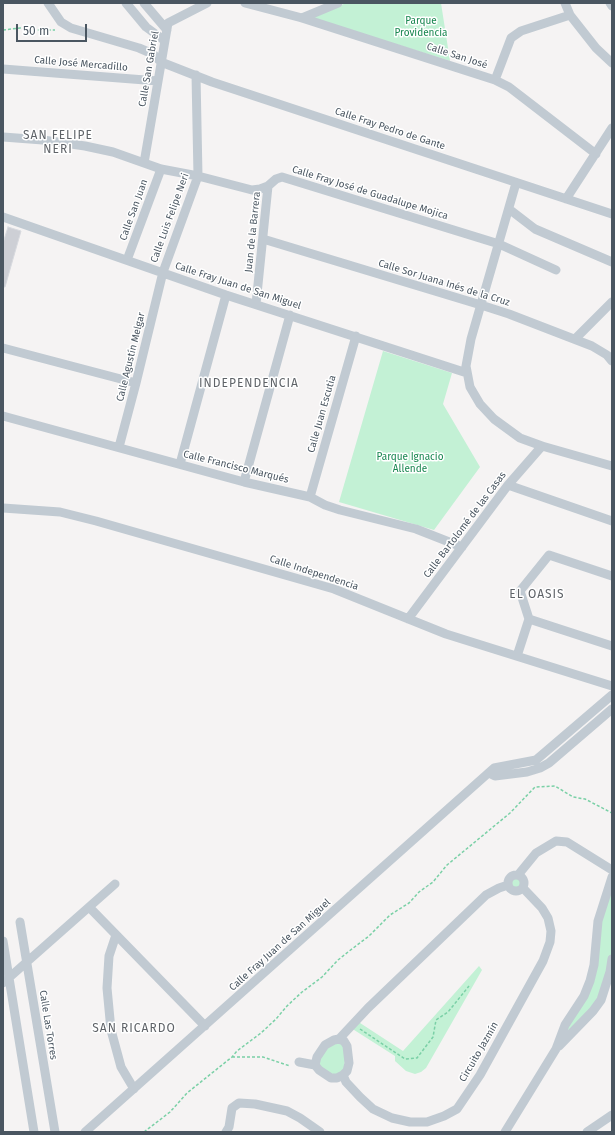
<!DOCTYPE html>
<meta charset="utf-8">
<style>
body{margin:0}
#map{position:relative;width:615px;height:1135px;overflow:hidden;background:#f5f3f3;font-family:"Fira Sans",sans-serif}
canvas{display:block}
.frame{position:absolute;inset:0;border:4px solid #4a5661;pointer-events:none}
.scale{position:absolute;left:16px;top:24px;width:71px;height:18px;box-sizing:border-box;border:2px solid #4a5661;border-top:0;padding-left:5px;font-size:12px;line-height:14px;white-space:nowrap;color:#4a5661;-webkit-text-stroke:3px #fff;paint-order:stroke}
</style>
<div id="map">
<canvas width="615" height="1135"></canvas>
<div class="frame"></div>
<div class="scale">50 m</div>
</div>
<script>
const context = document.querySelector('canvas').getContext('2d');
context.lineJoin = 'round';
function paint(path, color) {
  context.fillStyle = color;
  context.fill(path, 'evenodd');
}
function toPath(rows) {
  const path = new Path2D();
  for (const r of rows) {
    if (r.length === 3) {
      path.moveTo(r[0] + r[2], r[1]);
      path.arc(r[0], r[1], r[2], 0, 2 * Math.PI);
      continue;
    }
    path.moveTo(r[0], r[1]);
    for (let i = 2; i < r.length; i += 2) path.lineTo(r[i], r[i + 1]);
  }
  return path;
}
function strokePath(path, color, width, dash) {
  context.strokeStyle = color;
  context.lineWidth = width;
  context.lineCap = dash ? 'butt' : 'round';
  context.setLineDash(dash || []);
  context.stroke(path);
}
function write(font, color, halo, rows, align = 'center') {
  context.font = font + ' "Fira Sans",sans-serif';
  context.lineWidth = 3;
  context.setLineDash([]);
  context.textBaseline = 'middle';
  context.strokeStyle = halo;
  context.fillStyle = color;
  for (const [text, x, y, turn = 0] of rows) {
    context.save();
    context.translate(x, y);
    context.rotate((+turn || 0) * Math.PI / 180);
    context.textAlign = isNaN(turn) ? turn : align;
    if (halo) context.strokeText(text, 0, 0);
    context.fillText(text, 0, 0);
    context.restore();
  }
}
paint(toPath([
 [346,3,441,3,450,61,312,18],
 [383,351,452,373,443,404,480,467,434,530,339,502],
 [516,884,8],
 [612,877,612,959,601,1000,557,1049,584,996,596,939],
 [479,966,482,970,426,1068,421,1072,415,1074,406,1071,395,1061,395,1056,351,1028,357,1021,403,1051],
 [334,1040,347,1046,343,1075,323,1073,317,1057]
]), '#c3f1d5');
const building = toPath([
 [8,227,21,231,5,287,3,287,3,243,8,227]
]);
paint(building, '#cdcfd5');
strokePath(building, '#d7d9de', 1);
strokePath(toPath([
 [3,30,20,28,39,30,55,30],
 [360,1029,405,1059,417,1058,433,1037,436,1020,448,1012,469,986],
 [232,1057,263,1057,290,1066],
 [144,1132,170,1112,187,1093,232,1057,237,1051,261,1033,276,1019,287,1006,302,992,322,977,338,960,348,952,369,936,390,915,409,903,419,892,433,882,447,865,510,813,535,787,555,786,573,797,585,799,612,813]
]), '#7ad0a6', 1.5, [3, 2]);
strokePath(toPath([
 [48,3,61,22,71,28,139,48,153,54,161,62,212,82,612,214],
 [126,3,146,27,165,41],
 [144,3,167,30],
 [245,3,302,18,495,80,509,87,596,154],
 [565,3,570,15,596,48,612,63],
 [610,3,612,6],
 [302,18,338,3],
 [3,69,158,81],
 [495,80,511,38,521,31,570,15],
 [3,137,43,140,85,146,113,152,161,169,198,176,252,190,260,189,268,186,276,179,282,177,499,244,556,270],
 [144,163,168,23,207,3],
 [516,183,471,339,466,366,470,387,480,404,494,419,520,438,542,446,612,466],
 [566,199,612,128],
 [509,209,535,229,612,262],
 [3,217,226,295,467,373],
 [263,239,481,305,509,314,592,346,607,355,612,361],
 [127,260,161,169],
 [256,304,268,186],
 [575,339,612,302],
 [3,348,136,383],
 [3,416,244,482,310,497,325,505,340,510,416,529,462,547],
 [119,447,136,383,163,272,198,176,196,75],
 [180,464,226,295],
 [244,482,290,315],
 [508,485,612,521],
 [310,497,356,336],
 [3,508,60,512,96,521,334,589,446,634,612,686],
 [408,619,508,485,542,446],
 [529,619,612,646],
 [517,656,529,619,520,591,549,555,612,576],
 [489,773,495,776,527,772,540,768,549,763,612,709],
 [516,883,8],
 [518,875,536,853,556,841,567,842,612,870],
 [89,907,205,1026],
 [20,922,55,1132],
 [116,935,109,956,107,988,111,1030,121,1067,134,1089],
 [3,941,34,1132],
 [3,983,115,884],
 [339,1039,368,1008,486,895,499,888,508,885],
 [339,1039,344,1041,347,1046,349,1063,347,1071,343,1075,337,1078,331,1078,319,1070,315,1065,317,1057,325,1045,334,1040,339,1039],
 [559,1046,593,1011,601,1000,610,972,612,959],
 [299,1062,315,1065],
 [343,1075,346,1082,360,1097,373,1109,392,1118,410,1122,427,1122,444,1116,457,1109,480,1075,543,961,550,942,551,931,548,918,542,908,523,888],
 [85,1132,494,768,536,760,612,695],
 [226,1132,229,1127,232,1108,239,1103,255,1104,287,1111,300,1118,320,1132],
 [505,1132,556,1049,565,1025,584,996,590,981,594,965,598,921,612,877],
 [587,1132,612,1115]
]), '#c1cad2', 9);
write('10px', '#17864f', '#fff', [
 ["Parque",421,21],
 ["Providencia",421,33],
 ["Parque Ignacio",410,457],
 ["Allende",410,469]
]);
write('10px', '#4a5661', '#fff', [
 ["Calle San José",457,56,18],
 ["Calle José Mercadillo",81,64,5],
 ["Calle San Gabriel",149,69,-80],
 ["Calle Fray Pedro de Gante",390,129,18],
 ["Calle Fray José de Guadalupe Mojica",370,193,17],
 ["Calle San Juan",134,210,-70],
 ["Calle Luis Felipe Neri",170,218,-70],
 ["Juan de la Barrera",253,232,-84],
 ["Calle Sor Juana Inés de la Cruz",444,283,17],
 ["Calle Fray Juan de San Miguel",238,286,18],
 ["Calle Agustín Melgar",131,357,-76],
 ["Calle Juan Escutia",322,414,-74],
 ["Calle Francisco Marqués",236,467,14],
 ["Calle Bartolomé de las Casas",465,525,-53],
 ["Calle Independencia",314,573,18],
 ["Calle Fray Juan de San Miguel",280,945,-42],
 ["Calle Las Torres",48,1025,81],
 ["Circuito Jazmín",479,1052,-60]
]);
context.letterSpacing = '1px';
write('12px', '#5f6368', '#fff', [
 ["SAN FELIPE",58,136],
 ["NERI",58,150],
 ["INDEPENDENCIA",249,384],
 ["EL OASIS",537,595],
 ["SAN RICARDO",134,1029]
]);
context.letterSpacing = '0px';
</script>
